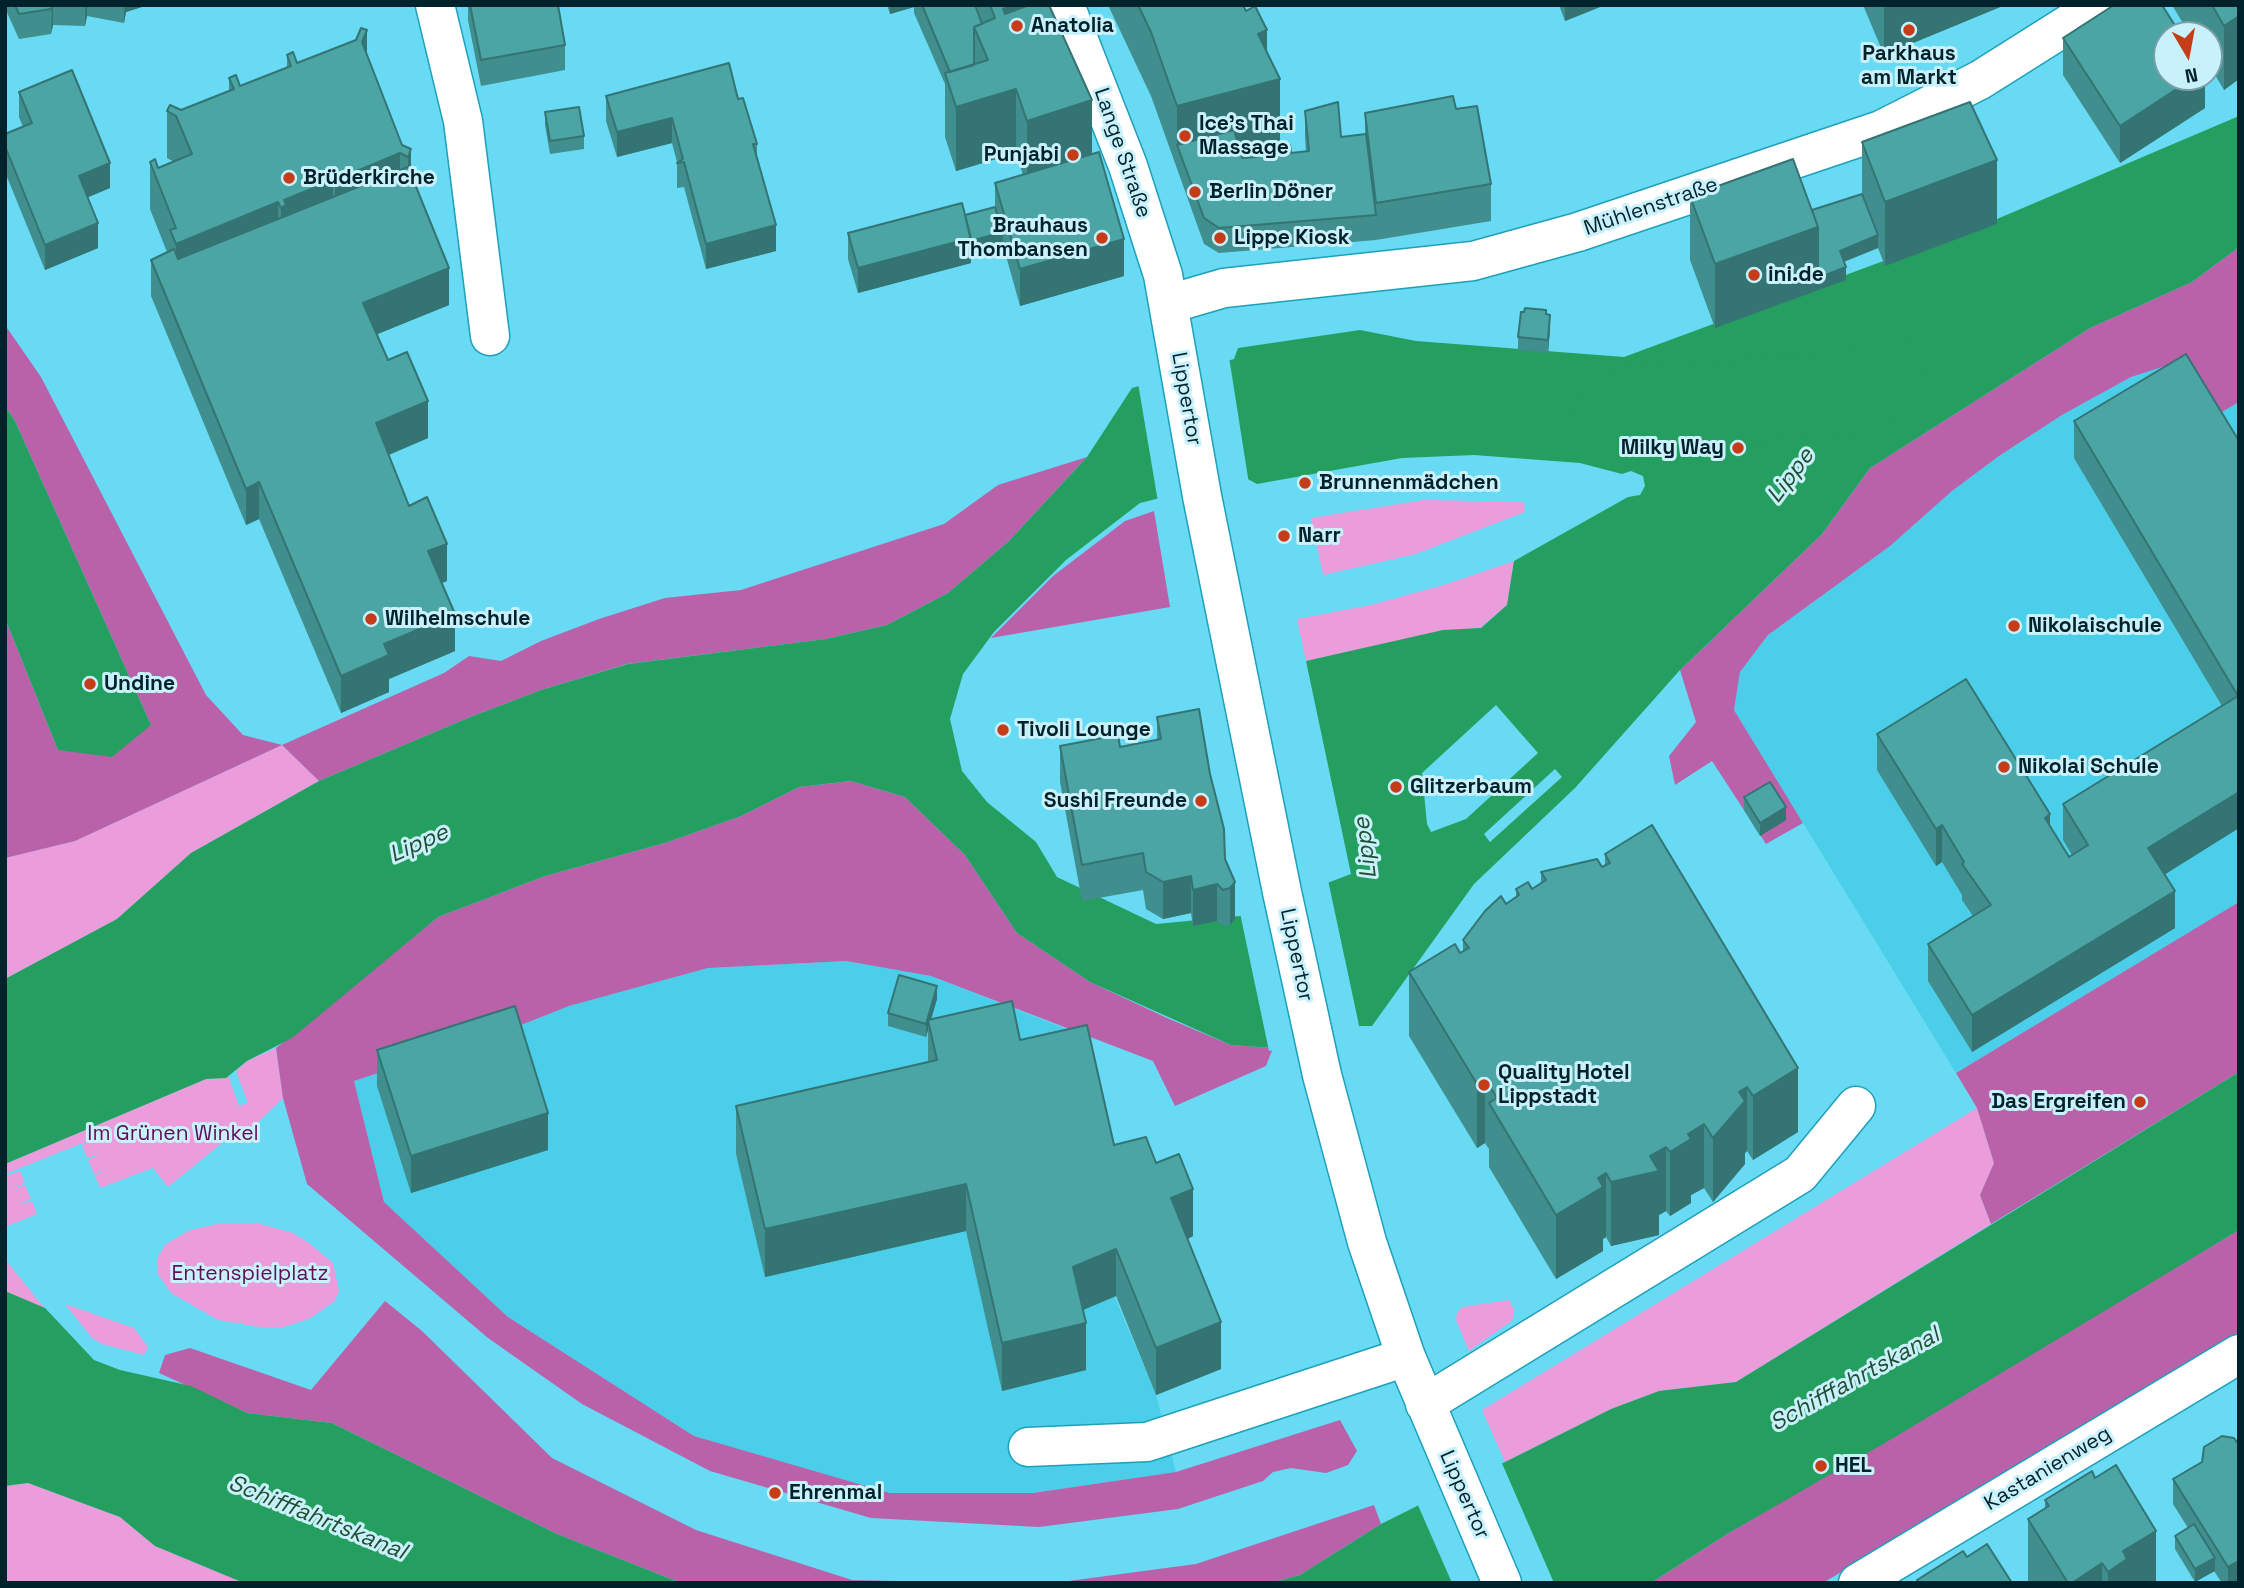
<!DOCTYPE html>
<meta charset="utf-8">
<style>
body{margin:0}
#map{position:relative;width:2244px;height:1588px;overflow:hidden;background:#68daf4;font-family:"Space Grotesk",sans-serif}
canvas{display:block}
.frame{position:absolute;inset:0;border:7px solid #00222a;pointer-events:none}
.north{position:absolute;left:2153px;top:21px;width:70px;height:70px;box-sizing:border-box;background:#c9f1fb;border:2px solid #799ea7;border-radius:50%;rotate:170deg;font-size:19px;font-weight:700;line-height:28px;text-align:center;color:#00222a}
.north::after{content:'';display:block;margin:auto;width:24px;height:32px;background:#c63c19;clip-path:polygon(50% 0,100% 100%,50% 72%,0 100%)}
</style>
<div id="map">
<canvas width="2244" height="1588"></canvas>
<div class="frame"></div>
<div class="north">N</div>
</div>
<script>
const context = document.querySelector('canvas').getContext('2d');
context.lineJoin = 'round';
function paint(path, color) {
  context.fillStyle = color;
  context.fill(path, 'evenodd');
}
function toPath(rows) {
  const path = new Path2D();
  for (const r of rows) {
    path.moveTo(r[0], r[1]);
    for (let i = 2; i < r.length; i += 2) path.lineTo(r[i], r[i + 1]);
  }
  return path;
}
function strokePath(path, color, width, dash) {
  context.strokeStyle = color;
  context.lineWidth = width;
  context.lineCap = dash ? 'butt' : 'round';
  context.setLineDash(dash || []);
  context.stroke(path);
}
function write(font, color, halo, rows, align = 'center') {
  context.font = font + ' "Space Grotesk",sans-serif';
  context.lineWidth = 6;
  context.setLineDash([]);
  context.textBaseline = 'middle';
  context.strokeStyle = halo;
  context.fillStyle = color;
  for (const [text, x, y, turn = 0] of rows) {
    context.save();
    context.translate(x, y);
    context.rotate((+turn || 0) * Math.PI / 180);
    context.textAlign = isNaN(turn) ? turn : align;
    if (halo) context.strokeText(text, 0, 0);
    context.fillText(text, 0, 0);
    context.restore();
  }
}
paint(toPath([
 [2162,366,2186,390,2205,422,2239,402,2239,902,1956,1073,1734,710,1740,672,1768,635,1890,546,1952,491,1999,456,2062,415,2131,377],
 [846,961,931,976,1089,1038,1107,1279,1156,1395,1176,1472,1033,1493,890,1493,694,1436,508,1317,384,1202,354,1081,506,1031,569,1006,708,968]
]), '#4bcee9');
paint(toPath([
 [1741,364,1783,366,1777,407,1743,437,1727,397],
 [1424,500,1524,502,1525,512,1416,554,1323,575,1311,518],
 [1514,561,1507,605,1480,628,1443,631,1306,661,1297,619,1371,605,1447,584],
 [282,745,319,781,191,853,117,919,5,979,5,858,75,841],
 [276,1048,283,1098,239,1141,232,1135,168,1187,153,1168,100,1188,95,1175,106,1170,94,1174,88,1160,100,1154,87,1158,82,1145,93,1139,5,1174,5,1164,206,1079,226,1078,228,1075,239,1106,248,1103,236,1071,247,1061],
 [1977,1108,1994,1163,1980,1195,1991,1224,1736,1382,1659,1391,1611,1409,1505,1462,1482,1410],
 [20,1171,25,1183,12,1189,25,1185,31,1199,18,1205,32,1201,37,1214,5,1227,5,1176],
 [222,1223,257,1223,293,1233,309,1243,333,1263,339,1291,335,1301,309,1319,284,1327,266,1328,218,1320,171,1293,157,1273,157,1258,166,1244,190,1230],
 [5,1259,37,1299,45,1308,5,1291],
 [1509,1300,1514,1309,1513,1320,1469,1351,1456,1320,1457,1313,1462,1307],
 [65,1304,134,1328,148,1347,144,1355,102,1344,92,1338],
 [28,1483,120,1517,155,1546,244,1583,5,1583,5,1486]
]), '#eb9cda');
paint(toPath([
 [2239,247,2239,402,2205,422,2186,390,2162,367,2131,377,2062,415,1999,456,1952,491,1890,546,1768,635,1740,672,1734,710,1803,823,1766,844,1712,761,1675,785,1669,756,1696,722,1680,670,1822,534,1870,468,2090,328,2192,282],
 [5,325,41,377,206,695,243,735,282,745,444,673,469,656,501,661,541,641,599,619,665,598,741,590,944,524,998,485,1087,457,1009,541,948,593,887,625,826,639,627,664,541,690,468,718,319,781,282,745,75,841,5,858,5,618,58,750,151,725,15,421,5,406],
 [1154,511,1170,607,991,638,1053,576,1125,521],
 [851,781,905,797,965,855,1017,933,1090,982,1167,1018,1231,1045,1273,1048,1266,1066,1175,1106,1153,1061,931,976,846,961,708,968,569,1006,506,1031,354,1081,384,1202,508,1317,694,1436,890,1493,1033,1493,1176,1472,1340,1420,1357,1451,1348,1465,1326,1473,1291,1468,1273,1472,1263,1481,1178,1509,1039,1527,871,1518,710,1471,582,1404,488,1338,307,1184,283,1098,276,1048,438,917,545,876,668,842,741,816,799,787],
 [2239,902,2239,1072,1991,1224,1980,1195,1994,1163,1977,1108,1956,1073],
 [2239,1230,2239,1332,1823,1583,1651,1583,1727,1534],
 [385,1301,422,1331,552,1458,696,1530,852,1580,997,1583,681,1583,557,1534,332,1423,247,1413,159,1373,165,1355,190,1348,311,1390],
 [1374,1505,1381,1524,1300,1575,1271,1583,1054,1583,1196,1564]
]), '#b962a9');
paint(toPath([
 [2239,116,2239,247,2192,282,2090,328,1870,468,1822,534,1680,670,1575,788,1474,884,1372,1026,1361,1026,1273,1048,1231,1045,1090,982,1017,933,965,855,905,797,851,781,799,787,741,816,668,842,545,876,438,917,292,1038,247,1061,226,1078,206,1079,5,1164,5,979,117,919,191,853,319,781,468,718,541,690,628,664,826,639,887,625,948,593,1009,541,1087,457,1132,388,1234,359,1238,348,1360,330,1416,341,1624,357,1997,219],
 [1741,365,1782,366,1777,407,1744,437,1727,397],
 [1474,455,1580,463,1622,474,1631,471,1643,476,1645,486,1640,495,1628,497,1514,561,1507,605,1481,628,1443,630,1306,661,1351,874,1240,916,1156,924,1057,877,1036,842,987,802,962,771,950,719,963,674,994,632,1066,560,1140,503,1244,477,1257,484,1402,458],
 [1496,705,1538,753,1466,819,1431,832,1427,824,1422,773],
 [1555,769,1562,777,1490,842,1484,834],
 [5,406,15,421,151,725,112,757,58,750,5,618],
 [2239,1072,2239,1230,1890,1440,1727,1534,1651,1583,1271,1583,1300,1575,1381,1524,1611,1409,1659,1391,1736,1382],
 [5,1291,45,1308,94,1360,120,1370,191,1386,247,1413,332,1423,557,1534,681,1583,244,1583,155,1546,120,1517,28,1483,5,1486]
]), '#249f5f');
paint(toPath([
 [1229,357,1249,484,1244,480,1158,502,1138,383],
 [1328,880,1360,1030,1269,1051,1240,913],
 [1501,1461,1554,1583,1452,1583,1417,1503]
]), '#68daf4');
strokePath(toPath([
 [1616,409,1852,394,1886,375]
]), '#249f5f', 82);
const minor = toPath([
 [435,5,463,121,490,336],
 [1065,5,1128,166,1163,275,1202,496,1282,892,1322,1075,1367,1242,1406,1357,1502,1583],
 [1169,304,1224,288,1473,261,1578,232,1881,130,1980,80,2099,5],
 [1425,1404,1800,1174,1856,1106],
 [1028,1447,1147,1442,1406,1357],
 [1858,1583,2239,1354]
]);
strokePath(minor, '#1ea0b9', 41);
strokePath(minor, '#fff', 38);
paint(toPath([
 [5,5,148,5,126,12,124,23,87,16,85,26,53,25,51,34,19,39,5,8],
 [468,5,558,5,565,45,565,70,481,86,468,20],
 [887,5,1049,5,1092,154,1124,276,1020,306,1003,245,971,254,971,263,858,293,848,259,848,233,965,215,995,207,995,183,1023,175,1016,153,956,171,945,137,945,84,914,13,914,7,890,14],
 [1108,5,1245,5,1245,8,1267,53,1280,143,1259,148,1291,153,1306,152,1305,136,1305,111,1341,137,1365,134,1365,113,1456,109,1491,184,1491,221,1376,240,1219,253,1204,244,1151,96],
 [1256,149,1256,157,1242,158,1241,153],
 [1559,5,1605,5,1565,21],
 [1863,5,2005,5,1884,55],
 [2172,5,2239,5,2239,79,2224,90,2209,65,2209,35,2190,35],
 [2063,38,2205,77,2205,108,2120,163,2063,75],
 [287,55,297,63,367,56,402,145,411,149,411,173,449,305,377,334,388,360,428,438,389,455,409,506,447,581,442,583,455,651,389,679,389,692,341,713,259,519,246,525,151,296,151,260,167,252,150,209,150,162,158,168,174,162,167,158,167,111,181,110,229,91,229,78,240,86,287,67],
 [19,92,110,188,88,197,98,248,45,270,5,172,5,134,23,127,19,117],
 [606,96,738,99,757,144,757,158,776,251,706,269,684,187,677,188,677,162,672,143,617,157,606,121],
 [545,112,584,136,584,149,550,154,545,125],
 [1862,142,1997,224,1885,266,1878,248,1844,262,1846,280,1715,328,1690,260,1690,196,1812,210,1862,194],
 [1546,314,1550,328,1548,353,1518,350,1518,337],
 [2074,421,2239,441,2239,828,2164,874,2175,928,1972,1052,1928,981,1928,944,1973,916,1962,900,1962,895,1942,862,1936,866,1877,770,1877,734,2050,827,2069,857,2072,855,2063,840,2063,804,2222,706,2074,458],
 [1157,717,1225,859,1235,882,1235,919,1230,925,1223,926,1217,921,1193,926,1191,913,1163,919,1146,909,1143,890,1082,901,1060,782,1060,746,1120,747,1157,740],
 [1744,797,1786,820,1760,836,1744,810],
 [1605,854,1798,1132,1753,1160,1747,1151,1745,1153,1745,1164,1713,1202,1704,1188,1691,1195,1691,1203,1670,1216,1666,1211,1659,1215,1659,1235,1611,1246,1606,1237,1603,1239,1603,1251,1556,1279,1489,1167,1489,1149,1485,1143,1477,1148,1409,1036,1409,972,1463,951,1463,940,1506,904,1516,898,1516,889,1532,889,1541,883,1541,872,1602,867,1605,866],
 [937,999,931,1020,1020,1040,1114,1145,1156,1163,1193,1236,1188,1239,1221,1369,1156,1395,1116,1296,1083,1310,1086,1370,1002,1391,966,1231,765,1277,736,1154,736,1106,928,1062,928,1030,926,1037,888,1026,888,1013],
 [377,1050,548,1150,411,1193,377,1086],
 [2173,1479,2239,1583,2222,1583,2214,1571,2195,1582,2175,1549,2175,1536,2188,1528,2173,1504],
 [2045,1500,2156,1583,2028,1583,2028,1519,2045,1508]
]), '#408e8d');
paint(toPath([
 [52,5,53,5,53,25,51,34],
 [85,5,87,5,87,16,85,26],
 [124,5,148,5,126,12,124,23],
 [890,5,914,5,914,7,890,14],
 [1013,5,1044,5,1003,73,1003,9],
 [1565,5,1605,5,1565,21],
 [1891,5,2005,5,1884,55,1884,8],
 [2239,16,2239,79,2224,90,2224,26],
 [367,30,367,77,362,42],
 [1267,30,1267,82,1280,79,1280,143,1185,168,1177,145,1177,106,1258,34],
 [2195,77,2205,77,2205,108,2120,163,2120,126],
 [1016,89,1016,153,956,171,956,107],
 [1092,100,1092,163,1027,185,1027,121],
 [672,118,672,143,617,157,617,132],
 [411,149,411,196,408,204,408,157],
 [400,153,400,200,335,233,335,186,340,178],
 [1997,160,1997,224,1885,266,1885,202],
 [110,163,110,188,79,201,79,176],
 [333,180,333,227,281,255,281,208,284,200],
 [278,202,278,249,176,291,176,244],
 [98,223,98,248,45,270,45,245],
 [776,225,776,251,706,269,706,244],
 [1818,227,1846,267,1846,280,1715,328,1715,264],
 [1003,232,1003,245,971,254,971,263,858,293,858,268,971,238],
 [1878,235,1878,248,1840,263,1840,251],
 [1124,239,1124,276,1020,306,1020,269],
 [449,268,449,305,363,340,363,303],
 [1550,315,1550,328,1548,353,1548,340],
 [428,401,428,438,376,460,376,423],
 [259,482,259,519,246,525,246,489],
 [447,544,447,581,428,588,428,551],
 [455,614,455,651,389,679,389,692,341,713,341,676,384,644],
 [2239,792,2239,828,2148,885,2148,848],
 [1786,807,1786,820,1760,836,1760,823],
 [2050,814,2050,851,2045,818],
 [1942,825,1942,862,1936,866,1936,829],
 [1191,876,1191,913,1163,919,1163,882],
 [1235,882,1235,919,1230,925,1230,888],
 [1217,884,1217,921,1193,926,1193,890],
 [2175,891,2175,928,1972,1052,1972,1015],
 [937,986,937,999,929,1026,928,1020,928,1030,926,1037,926,1024],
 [1798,1068,1798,1132,1753,1160,1753,1096],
 [1485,1079,1485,1143,1477,1148,1477,1084],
 [1747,1087,1747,1151,1745,1153,1745,1164,1713,1202,1713,1138,1739,1092],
 [548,1113,548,1150,411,1193,411,1156],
 [1704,1124,1704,1188,1691,1195,1691,1203,1670,1216,1670,1152,1688,1134],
 [1666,1147,1666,1211,1659,1215,1659,1235,1611,1246,1611,1182],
 [1606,1173,1606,1237,1603,1239,1603,1251,1556,1279,1556,1215,1598,1178],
 [966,1184,966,1231,765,1277,765,1229],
 [1193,1189,1193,1236,1171,1246,1171,1198],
 [1116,1249,1116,1296,1073,1314,1073,1267],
 [1221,1322,1221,1369,1156,1395,1156,1348],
 [1086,1323,1086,1370,1002,1391,1002,1343],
 [2156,1531,2156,1583,2108,1583,2108,1572,2123,1551],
 [2215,1558,2215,1571,2195,1582,2195,1569],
 [2239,1561,2239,1583,2228,1583,2228,1567],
 [2102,1563,2102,1583,2072,1583]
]), '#347473');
const building = toPath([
 [15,5,52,5,51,9,19,14,15,5],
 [470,5,558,5,565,45,481,60,470,5],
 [922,5,975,5,982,24,974,27,974,65,950,72,922,5],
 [990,5,1013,5,1003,9,1005,14,1029,5,1049,5,1092,100,1027,121,1016,89,956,107,945,73,988,60,974,27,995,18,990,5],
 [1138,5,1243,5,1246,11,1255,6,1267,30,1258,34,1280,79,1177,106,1151,32,1138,5],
 [2114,5,2162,5,2181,35,2167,35,2167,77,2195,77,2120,126,2063,38,2114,5],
 [2212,5,2239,5,2239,16,2224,26,2212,5],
 [361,28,367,30,362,42,402,145,411,149,408,157,400,153,340,178,342,183,335,186,333,180,284,200,286,205,281,208,278,202,176,244,170,230,176,228,150,162,155,159,158,168,192,154,176,116,167,111,170,105,181,110,234,89,229,78,236,75,240,86,291,66,287,55,293,52,297,63,356,40,361,28],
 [729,63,738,99,743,98,757,144,753,144,776,225,706,244,684,162,677,163,683,159,672,118,617,132,606,96,729,63],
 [72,70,110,163,79,176,98,223,45,245,5,146,5,134,32,123,19,92,72,70],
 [1453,96,1456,109,1477,106,1491,184,1376,203,1365,113,1453,96],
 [1338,102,1341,137,1366,134,1376,215,1219,228,1204,218,1177,145,1234,130,1242,158,1257,157,1256,148,1290,145,1291,153,1309,151,1305,111,1338,102],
 [1970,102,1997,160,1885,202,1862,142,1970,102],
 [579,107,584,136,550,141,545,112,579,107],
 [1099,152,1124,239,1020,269,995,183,1099,152],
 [1793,159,1818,227,1715,264,1690,196,1793,159],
 [408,167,449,268,363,303,388,360,407,352,428,401,376,423,409,506,427,497,447,544,428,551,455,614,384,644,389,655,341,676,259,482,246,489,151,260,174,249,178,259,408,167],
 [1862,194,1878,235,1840,251,1846,267,1818,278,1818,227,1812,210,1862,194],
 [962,203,971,238,858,268,848,233,962,203],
 [995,207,1003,232,971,241,965,215,995,207],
 [1525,308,1546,310,1546,314,1550,315,1548,340,1518,337,1521,312,1524,312,1525,308],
 [2186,354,2239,441,2239,792,2148,848,2175,891,1972,1015,1928,944,1991,905,1962,864,1964,862,1942,825,1936,829,1877,734,1966,679,2050,814,2045,818,2069,857,2088,845,2063,804,2238,696,2074,421,2186,354],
 [1199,709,1210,774,1224,829,1225,859,1235,882,1230,888,1223,890,1217,884,1193,890,1191,876,1163,882,1146,872,1143,853,1082,865,1060,746,1118,735,1120,747,1161,739,1157,717,1199,709],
 [1770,782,1786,807,1760,823,1744,797,1770,782],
 [1652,825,1798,1068,1753,1096,1747,1087,1739,1092,1745,1101,1713,1138,1704,1124,1688,1134,1691,1139,1670,1152,1666,1147,1650,1156,1659,1171,1611,1182,1606,1173,1598,1178,1603,1187,1556,1215,1489,1103,1497,1098,1485,1079,1477,1084,1409,972,1455,944,1460,953,1469,948,1463,940,1485,911,1501,896,1506,904,1519,895,1516,889,1528,882,1532,889,1546,880,1541,872,1597,859,1602,867,1610,863,1605,854,1652,825],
 [899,975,937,986,926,1024,888,1013,899,975],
 [1012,1001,1020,1040,1087,1025,1114,1145,1146,1137,1156,1163,1179,1154,1193,1189,1171,1198,1221,1322,1156,1348,1116,1249,1073,1267,1086,1323,1002,1343,966,1184,765,1229,736,1106,937,1060,928,1020,1012,1001],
 [515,1006,548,1113,411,1156,377,1050,515,1006],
 [2222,1436,2234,1438,2239,1445,2239,1561,2228,1567,2173,1479,2202,1462,2204,1447,2222,1436],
 [2116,1465,2156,1531,2123,1551,2127,1559,2108,1572,2102,1563,2072,1583,2068,1583,2028,1519,2049,1506,2045,1500,2092,1471,2095,1478,2116,1465],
 [2194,1524,2215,1558,2195,1569,2175,1536,2194,1524],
 [1987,1544,2012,1583,1919,1583,1917,1580,1963,1551,1967,1557,1987,1544]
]);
paint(building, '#4ba5a4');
strokePath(building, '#347473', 2);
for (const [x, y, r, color] of [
 [1017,26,7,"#c63c19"],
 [1909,30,7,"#c63c19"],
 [1185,136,7,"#c63c19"],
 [1073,155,7,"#c63c19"],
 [289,178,7,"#c63c19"],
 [1195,192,7,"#c63c19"],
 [1102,238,7,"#c63c19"],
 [1220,238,7,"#c63c19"],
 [1754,275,7,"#c63c19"],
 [1738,448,7,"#c63c19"],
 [1305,483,7,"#c63c19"],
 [1284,536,7,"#c63c19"],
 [371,619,7,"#c63c19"],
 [2014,626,7,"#c63c19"],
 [90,684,7,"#c63c19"],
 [1003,730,7,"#c63c19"],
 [2004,767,7,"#c63c19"],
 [1396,787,7,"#c63c19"],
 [1201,801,7,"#c63c19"],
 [1484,1085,7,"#c63c19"],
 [2140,1102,7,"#c63c19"],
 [1821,1466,7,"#c63c19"],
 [775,1493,7,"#c63c19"]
]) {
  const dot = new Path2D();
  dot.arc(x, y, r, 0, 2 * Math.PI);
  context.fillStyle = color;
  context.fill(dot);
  strokePath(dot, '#c9f1fb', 2.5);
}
write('bold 21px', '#00222a', '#c9f1fb', [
 ["Anatolia",1031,26],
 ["Parkhaus",1909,54,"center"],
 ["am Markt",1909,78,"center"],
 ["Ice's Thai",1199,124],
 ["Massage",1199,148],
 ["Punjabi",1059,155,"right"],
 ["Brüderkirche",303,178],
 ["Berlin Döner",1209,192],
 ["Brauhaus",1088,226,"right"],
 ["Thombansen",1088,250,"right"],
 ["Lippe Kiosk",1234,238],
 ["ini.de",1768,275],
 ["Milky Way",1724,448,"right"],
 ["Brunnenmädchen",1319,483],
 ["Narr",1298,536],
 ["Wilhelmschule",385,619],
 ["Nikolaischule",2028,626],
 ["Undine",104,684],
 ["Tivoli Lounge",1017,730],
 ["Nikolai Schule",2018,767],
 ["Glitzerbaum",1410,787],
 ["Sushi Freunde",1187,801,"right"],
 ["Quality Hotel",1498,1073],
 ["Lippstadt",1498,1097],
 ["Das Ergreifen",2126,1102,"right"],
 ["HEL",1835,1466],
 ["Ehrenmal",789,1493]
], 'left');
write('21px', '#00222a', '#c9f1fb', [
 ["Lange Straße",1122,153,71],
 ["Mühlenstraße",1651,207,-19],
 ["Lippertor",1186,399,80],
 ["Lippertor",1296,955,78],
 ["Kastanienweg",2048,1469,-31],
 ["Lippertor",1464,1495,66]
]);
write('21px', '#600e55', '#c9f1fb', [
 ["Im Grünen Winkel",173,1134],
 ["Entenspielplatz",250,1274]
]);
write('italic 23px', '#214e33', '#c9f1fb', [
 ["Lippe",1791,476,-53],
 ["Lippe",419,844,-24],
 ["Lippe",1366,848,-97],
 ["Schifffahrtskanal",1855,1380,-29],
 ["Schifffahrtskanal",317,1518,22]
]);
</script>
